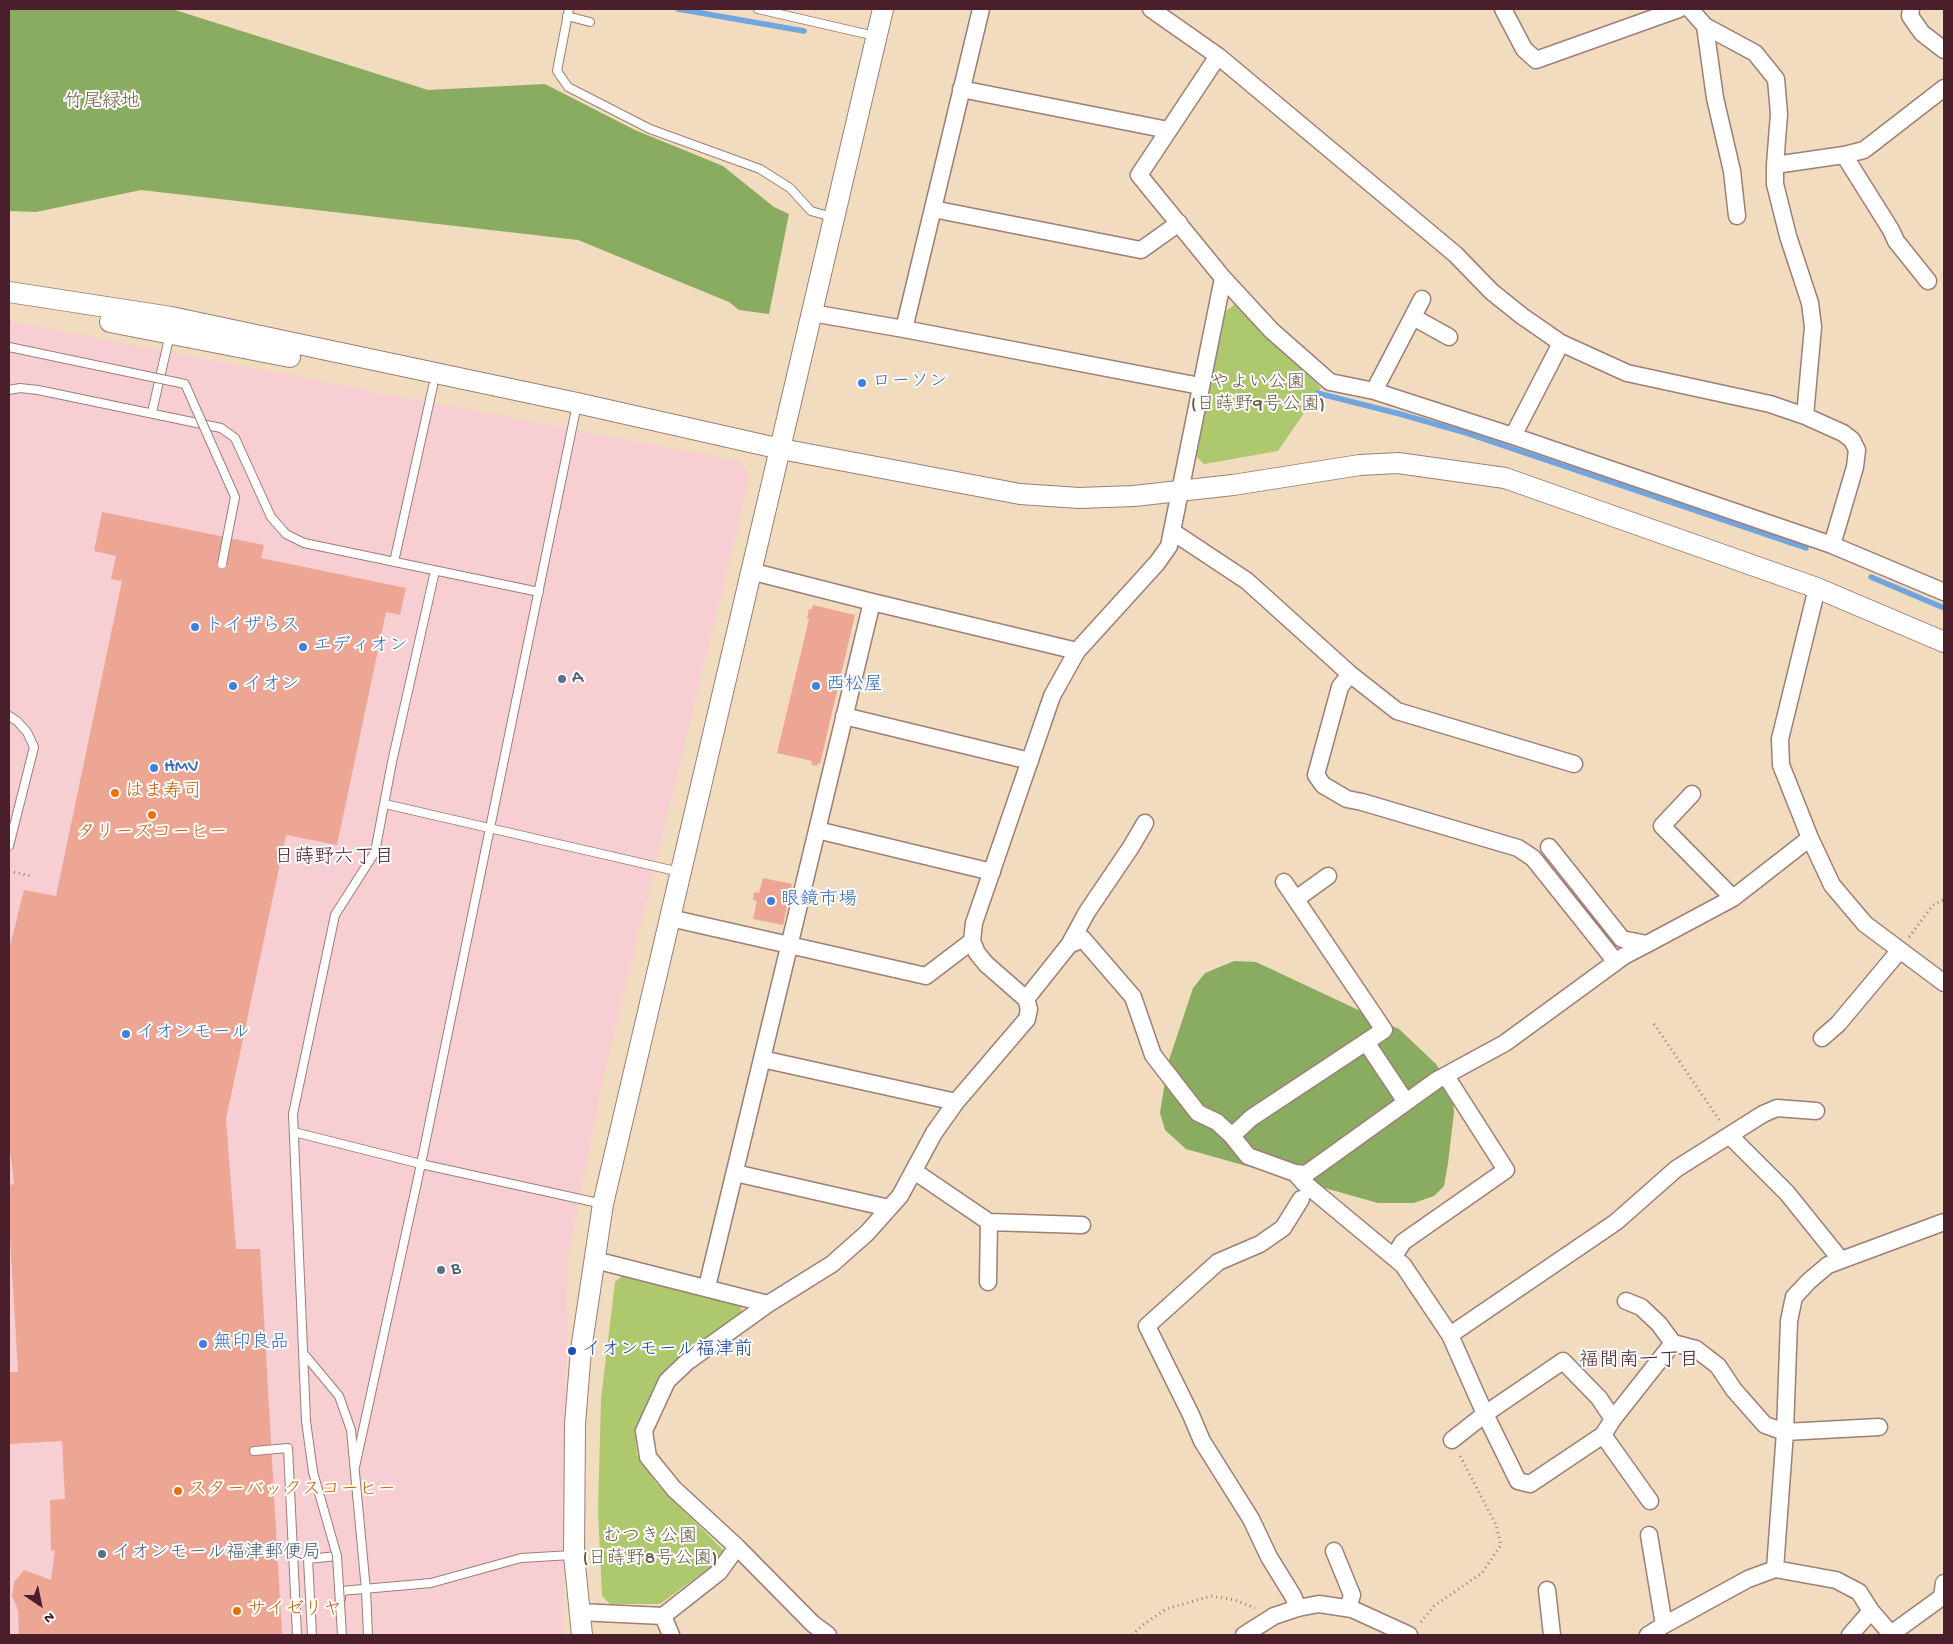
<!DOCTYPE html>
<meta charset="utf-8">
<style>
body{margin:0}
#map{position:relative;width:1953px;height:1644px;overflow:hidden;background:#f2dcbf;font-family:"Gochi Hand",sans-serif}
canvas{display:block}
.frame{position:absolute;inset:0;border:10px solid #4a1f2b;pointer-events:none}
.north{position:absolute;left:15px;top:1579px;width:50px;height:50px;-webkit-text-stroke:4px #fff;paint-order:stroke;rotate:146deg;font-size:14px;font-weight:700;line-height:20px;text-align:center;color:#4a1f2b}
.north::after{content:'';display:block;margin:auto;width:18px;height:22px;background:#4a1f2b;clip-path:polygon(50% 0,100% 100%,50% 72%,0 100%)}
</style>
<div id="map">
<canvas width="1953" height="1644"></canvas>
<div class="frame"></div>
<div class="north">N</div>
</div>
<script>
const context = document.querySelector('canvas').getContext('2d');
context.lineJoin = 'round';
function paint(path, color) {
  context.fillStyle = color;
  context.fill(path, 'evenodd');
}
function toPath(rows) {
  const path = new Path2D();
  for (const r of rows) {
    path.moveTo(r[0], r[1]);
    for (let i = 2; i < r.length; i += 2) path.lineTo(r[i], r[i + 1]);
  }
  return path;
}
function strokePath(path, color, width, dash) {
  context.strokeStyle = color;
  context.lineWidth = width;
  context.lineCap = dash ? 'butt' : 'round';
  context.setLineDash(dash || []);
  context.stroke(path);
}
function write(font, color, halo, rows, align = 'center') {
  context.font = font + ' "Gochi Hand","Klee One",sans-serif';
  context.lineWidth = 4;
  context.setLineDash([]);
  context.textBaseline = 'middle';
  context.strokeStyle = halo;
  context.fillStyle = color;
  for (const [text, x, y, turn = 0] of rows) {
    context.save();
    context.translate(x, y);
    context.rotate((+turn || 0) * Math.PI / 180);
    context.textAlign = isNaN(turn) ? turn : align;
    if (halo) context.strokeText(text, 0, 0);
    context.fillText(text, 0, 0);
    context.restore();
  }
}
paint(toPath([
 [9,321,742,462,750,477,607,1063,568,1256,563,1635,9,1635]
]), '#f7cfd3');
paint(toPath([
 [1235,304,1321,388,1278,451,1204,464,1195,455,1226,311],
 [622,1276,740,1304,742,1312,681,1355,668,1370,635,1427,637,1455,656,1483,723,1550,720,1560,660,1604,610,1604,602,1596,598,1511,601,1399,615,1282]
]), '#aec86d');
paint(toPath([
 [9,9,172,9,428,90,545,84,635,130,723,166,774,207,789,214,769,314,739,310,729,302,578,240,141,190,36,212,9,211],
 [1234,961,1256,962,1399,1029,1436,1064,1452,1091,1454,1112,1448,1163,1444,1186,1434,1196,1414,1203,1378,1203,1186,1149,1165,1130,1160,1113,1168,1063,1193,988,1205,973]
]), '#8aac60');
strokePath(toPath([
 [678,9,804,31],
 [1317,393,1400,414,1463,432,1806,548],
 [1871,577,1944,608]
]), '#72a5de', 5.5);
paint(toPath([
 [102,512,264,545,261,558,406,588,400,615,386,612,337,845,286,835,226,1119,236,1249,260,1249,282,1635,19,1635,18,1610,12,1596,14,1582,24,1570,51,1580,55,1550,51,1551,50,1500,65,1499,62,1441,9,1444,9,1372,18,1372,9,1220,9,1185,14,1184,9,1142,9,950,24,890,56,896,122,581,111,579,116,556,94,551],
 [813,605,855,615,820,764,817,763,817,766,811,765,812,761,777,753,809,619,807,619,809,609,812,609],
 [763,878,792,884,783,925,753,919,757,901,753,900,754,892,759,893]
]), '#eea694');
const service = toPath([
 [569,9,557,71,568,87,650,129,760,169,790,188,811,211,832,217],
 [758,9,875,36],
 [567,16,590,22],
 [9,390,20,388,38,390,221,428,235,438,271,517,286,534,304,543,539,592],
 [152,412,170,334],
 [394,562,433,386],
 [9,716,17,721,27,732,34,747,9,846],
 [385,804,680,872],
 [294,1132,421,1164,603,1204],
 [304,1354,339,1396,351,1430,366,1590,368,1635],
 [254,1451,288,1448,297,1635],
 [355,1467,421,1164,577,404],
 [313,1472,306,1421,293,1114,335,915,375,852,392,762,435,571],
 [341,1599,341,1591,431,1583,521,1558,572,1555],
 [312,1635,308,1559,337,1556]
]);
const minor = toPath([
 [1151,9,1218,56,1455,254,1492,292,1522,316,1561,343,1627,373,1770,404,1805,416,1843,433,1852,440,1857,450,1855,467,1832,545],
 [1503,9,1524,49,1536,60,1679,9],
 [1690,9,1705,26,1755,53,1776,79,1779,114,1775,165,1775,184,1788,236,1810,303,1813,327,1805,416],
 [1911,9,1910,16,1922,33,1944,50],
 [1705,26,1715,98,1732,171,1737,216],
 [1218,56,1139,175,1223,278,1272,331,1330,382,1374,391,1513,436,1832,545,1944,592],
 [961,89,1168,130],
 [1844,155,1891,230,1896,241,1928,281],
 [1775,165,1844,155,1864,150,1944,88],
 [933,209,1141,250,1179,223],
 [812,313,904,329,1200,386],
 [1413,317,1449,337],
 [904,329,981,9],
 [1374,391,1422,299],
 [1513,436,1561,343],
 [1173,532,1247,581,1350,674,1397,711,1574,764],
 [750,571,872,602,1077,651],
 [1817,588,1780,739,1781,765,1810,838,1832,885,1865,924,1944,983],
 [1350,674,1340,687,1316,775,1323,785,1347,799,1362,802,1518,848,1533,858,1616,962],
 [844,716,1030,761],
 [1692,794,1662,826,1733,898],
 [817,830,992,872],
 [1549,847,1622,939,1647,944,1733,898,1810,838],
 [1296,899,1328,876],
 [670,918,926,976,972,941],
 [1069,945,1087,912,1131,847,1145,823],
 [1026,999,1069,945,1083,939,1133,997,1153,1055,1198,1113,1217,1122,1232,1136,1248,1156,1295,1173,1306,1174,1437,1080,1505,1043,1624,956,1647,944],
 [1822,1038,1838,1024,1900,950],
 [1366,1042,1406,1102],
 [762,1059,956,1102],
 [1232,1136,1251,1118,1384,1030,1284,882],
 [1730,1136,1787,1193,1841,1260],
 [914,1171,989,1222,988,1282],
 [735,1173,889,1208],
 [1295,1173,1303,1182,1403,1265,1450,1335,1485,1414,1518,1481,1530,1484,1603,1435,1613,1419,1599,1398,1563,1361,1485,1414,1452,1440],
 [989,1222,1082,1225],
 [1394,1256,1403,1242,1506,1170,1446,1076],
 [595,1260,768,1304],
 [707,1287,872,602],
 [1626,1301,1641,1307,1659,1324,1673,1343],
 [1450,1335,1616,1222,1676,1169,1763,1114,1777,1108,1816,1111],
 [1613,1419,1673,1343,1696,1349,1718,1366,1734,1390,1765,1425,1785,1432,1879,1427],
 [1603,1435,1650,1501],
 [1649,1535,1664,1625],
 [1334,1551,1352,1595,1348,1608],
 [1775,1569,1785,1432,1789,1321,1794,1297,1809,1281,1828,1265,1944,1222],
 [1547,1590,1552,1635],
 [1298,1608,1293,1596,1269,1557,1251,1519,1202,1441,1191,1415,1147,1326,1218,1262,1260,1244,1283,1228,1301,1199],
 [579,1612,663,1616,719,1572,737,1547],
 [663,1616,671,1635],
 [1891,1634,1942,1597,1944,1583],
 [828,1635,813,1624,737,1547,674,1489,648,1457,644,1431,667,1381,687,1362,768,1304,832,1264,867,1233,900,1196,934,1133,956,1102,1027,1019,1029,1009,1026,999,986,964,977,953,972,941,974,923,1052,696,1077,651,1157,563,1169,546,1223,278],
 [1244,1635,1274,1616,1298,1608,1319,1604,1352,1609,1409,1635],
 [1648,1635,1664,1625,1748,1579,1775,1569,1836,1580,1859,1592,1871,1611,1892,1635],
 [1850,1635,1871,1611]
]);
const tertiary = toPath([
 [9,292,171,317,577,403,781,449,1020,494,1079,498,1134,496,1233,485,1360,465,1398,463,1505,478,1817,588,1944,642],
 [110,322,290,357],
 [582,1635,574,1555,575,1424,581,1350,603,1204,883,9]
]);
strokePath(service, '#9e7e75', 10);
strokePath(minor, '#9e7e75', 19);
strokePath(tertiary, '#9e7e75', 22);
strokePath(toPath([
 [9,871,32,876],
 [1909,937,1933,905,1944,900],
 [1654,1024,1720,1121],
 [1421,1622,1434,1606,1482,1573,1501,1545,1496,1525,1459,1454],
 [1132,1635,1144,1624,1166,1609,1211,1596,1235,1600,1255,1608]
]), '#9e7e75', 3, [1, 4]);
strokePath(service, '#fff', 8);
strokePath(minor, '#fff', 16);
strokePath(tertiary, '#fff', 20);
const serviceBridge = toPath([
 [9,347,185,384,235,497,222,564],
 [313,1472,337,1556,342,1635]
]);
strokePath(serviceBridge, '#9e7e75', 10, []);
strokePath(serviceBridge, '#fff', 8);
for (const [x, y, r, color] of [
 [862,383,5,"#3f7fe0"],
 [195,627,5,"#3f7fe0"],
 [303,647,5,"#3f7fe0"],
 [562,679,5,"#5c6f8a"],
 [233,686,5,"#3f7fe0"],
 [816,686,5,"#3f7fe0"],
 [154,768,5,"#3f7fe0"],
 [115,793,5,"#e8710a"],
 [152,815,5,"#e8710a"],
 [771,901,5,"#3f7fe0"],
 [126,1034,5,"#3f7fe0"],
 [441,1270,5,"#5c6f8a"],
 [203,1344,5,"#3f7fe0"],
 [572,1351,5,"#1a4fb4"],
 [178,1491,5,"#e8710a"],
 [102,1554,5,"#5c6f8a"],
 [237,1611,5,"#e8710a"]
]) {
  const dot = new Path2D();
  dot.arc(x, y, r, 0, 2 * Math.PI);
  context.fillStyle = color;
  context.fill(dot);
  strokePath(dot, '#fff', 2);
}
write('19px', '#6d5a42', '#fff', [
 ["竹尾緑地",102,103],
 ["やよい公園",1258,384],
 ["(日蒔野9号公園)",1258,406],
 ["むつき公園",650,1538],
 ["(日蒔野8号公園)",650,1560]
]);
write('19px', '#366cbe', '#fff', [
 ["ローソン",872,383],
 ["トイザらス",205,627],
 ["エディオン",313,647],
 ["イオン",243,686],
 ["西松屋",826,686],
 ["HMV",164,768],
 ["眼鏡市場",781,901],
 ["イオンモール",136,1034],
 ["無印良品",213,1344]
], 'left');
write('19px', '#4e5e75', '#fff', [
 ["A",572,679],
 ["B",451,1270],
 ["イオンモール福津郵便局",112,1554]
], 'left');
write('19px', '#c56008', '#fff', [
 ["はま寿司",125,793],
 ["タリーズコーヒー",152,834,"center"],
 ["スターバックスコーヒー",188,1491],
 ["サイゼリヤ",247,1611]
], 'left');
write('19px', '#164399', '#fff', [
 ["イオンモール福津前",582,1351]
], 'left');
write('20px', '#4a1f2b', '#fff', [
 ["日蒔野六丁目",334,859],
 ["福間南一丁目",1639,1362]
]);
</script>
